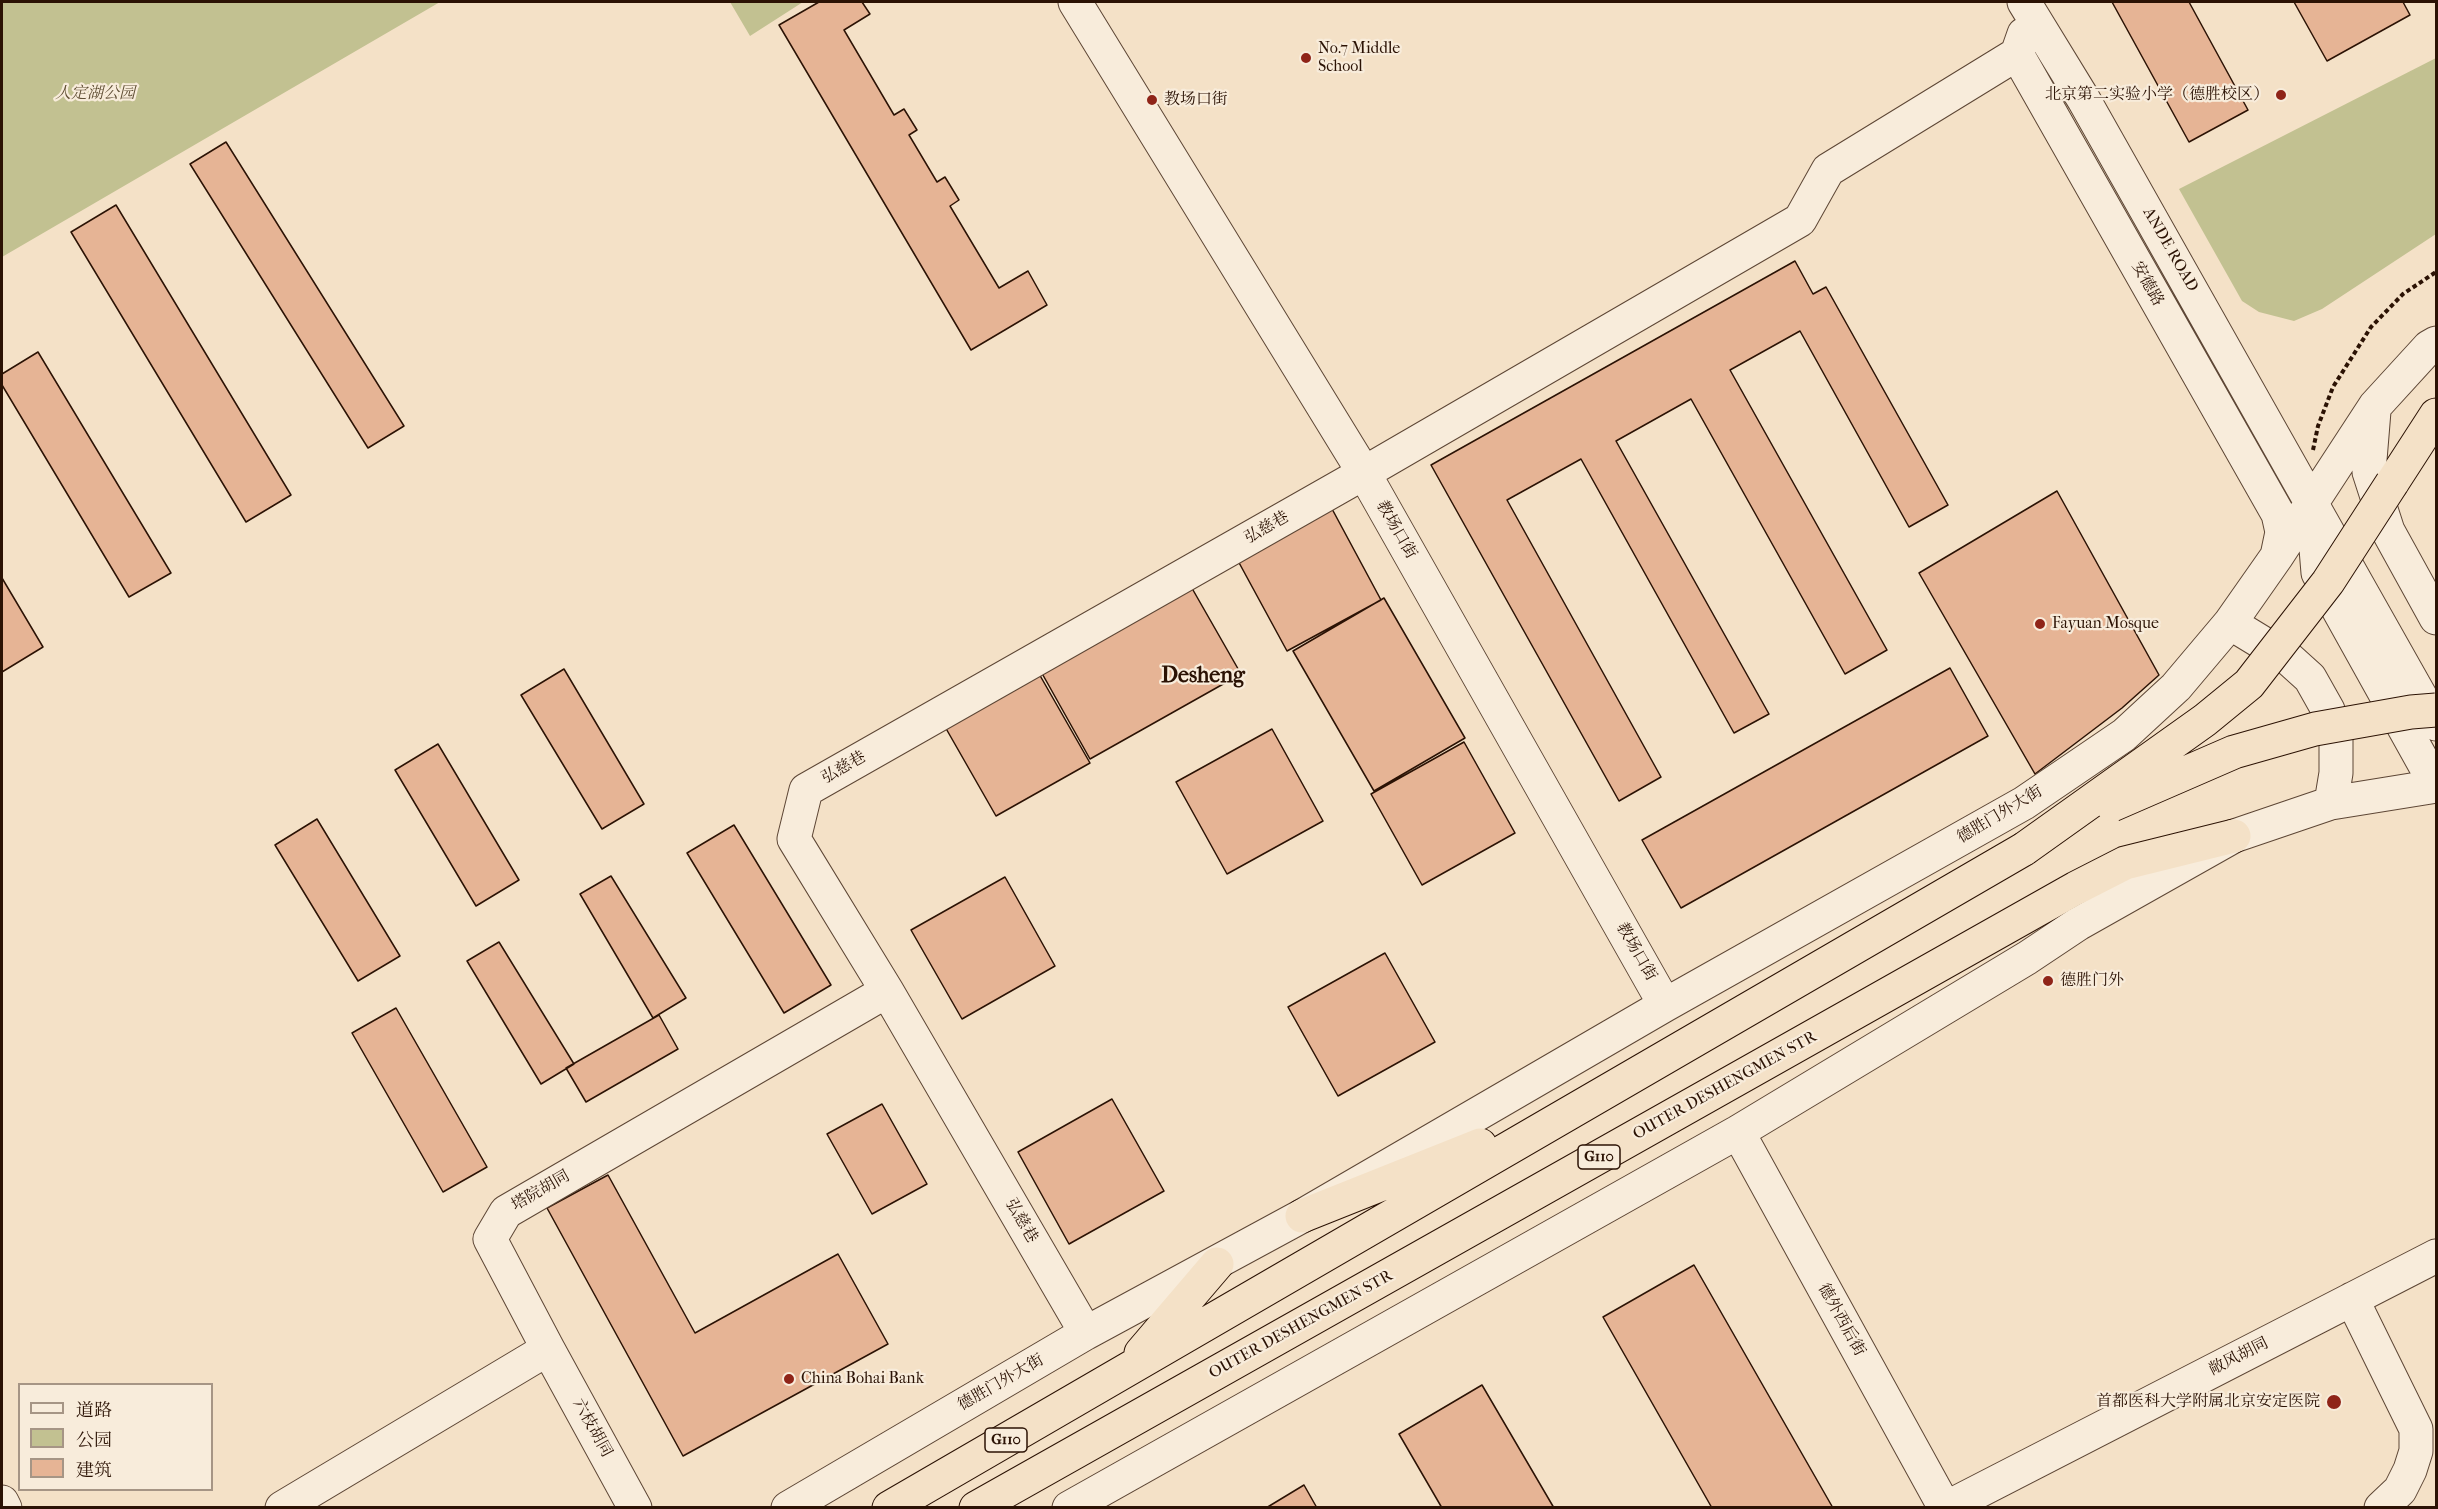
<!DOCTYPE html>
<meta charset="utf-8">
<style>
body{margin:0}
#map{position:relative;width:2438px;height:1509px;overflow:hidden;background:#f4e1c7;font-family:"IM FELL French Canon","Noto Serif SC",serif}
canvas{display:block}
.frame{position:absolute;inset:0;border:3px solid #2b1204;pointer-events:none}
.legend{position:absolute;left:18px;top:1383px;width:195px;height:108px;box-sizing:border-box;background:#f8ecdb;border:2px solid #a69585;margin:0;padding:8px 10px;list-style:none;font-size:18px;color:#2b1204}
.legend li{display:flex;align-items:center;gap:12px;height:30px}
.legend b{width:30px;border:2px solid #a69585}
</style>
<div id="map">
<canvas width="2438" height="1509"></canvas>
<div class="frame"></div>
<ul class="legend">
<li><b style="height:8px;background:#f8ecdb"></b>道路</li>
<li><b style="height:16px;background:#c2c191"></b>公园</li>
<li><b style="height:16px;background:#e6b495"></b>建筑</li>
</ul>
</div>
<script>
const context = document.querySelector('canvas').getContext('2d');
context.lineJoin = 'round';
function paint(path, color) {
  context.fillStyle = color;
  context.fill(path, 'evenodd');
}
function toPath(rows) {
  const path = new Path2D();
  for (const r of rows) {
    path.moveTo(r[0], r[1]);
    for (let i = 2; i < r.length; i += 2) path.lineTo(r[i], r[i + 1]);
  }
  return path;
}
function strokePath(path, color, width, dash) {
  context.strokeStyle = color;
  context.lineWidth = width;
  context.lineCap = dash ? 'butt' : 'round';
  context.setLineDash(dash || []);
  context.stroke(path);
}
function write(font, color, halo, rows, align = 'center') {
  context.font = font + ' "IM FELL French Canon","Noto Serif SC",serif';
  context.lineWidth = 4.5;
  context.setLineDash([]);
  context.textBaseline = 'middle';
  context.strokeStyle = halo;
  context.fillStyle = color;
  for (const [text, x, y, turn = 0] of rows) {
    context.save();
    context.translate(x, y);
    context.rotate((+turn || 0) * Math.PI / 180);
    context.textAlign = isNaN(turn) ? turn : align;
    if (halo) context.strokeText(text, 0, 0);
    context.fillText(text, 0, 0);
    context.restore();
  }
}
paint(toPath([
 [2,2,440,2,2,257],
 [730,2,803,2,750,36],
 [2436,58,2436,234,2322,309,2294,321,2259,312,2242,301,2179,189]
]), '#c2c191');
const building = toPath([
 [819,2,862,2,870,14,844,30,894,115,904,109,917,130,909,135,937,182,945,177,959,200,950,206,999,288,1028,271,1047,305,971,350,779,25,819,2],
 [2112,2,2189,2,2248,110,2189,142,2112,2],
 [2294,2,2403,2,2410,15,2327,61,2294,2],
 [226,142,404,426,368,448,190,164,226,142],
 [116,205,291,495,246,522,71,232,116,205],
 [1795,261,1813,294,1826,287,1948,505,1909,527,1800,331,1730,370,1887,650,1845,674,1691,399,1616,441,1769,714,1734,733,1581,459,1507,500,1661,777,1619,801,1431,465,1795,261],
 [38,352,171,573,129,597,2,385,2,374,38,352],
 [2057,491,2159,675,2122,708,2035,774,1919,573,2057,491],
 [1331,507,1381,600,1287,651,1237,559,1331,507],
 [2,578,43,647,2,672,2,578],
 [1189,583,1241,674,1090,759,1039,668,1189,583],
 [1384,598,1465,738,1374,791,1293,651,1384,598],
 [1950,668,1988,736,1681,908,1642,840,1950,668],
 [564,669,644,804,602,829,521,695,564,669],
 [1038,672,1090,763,996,816,944,725,1038,672],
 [1272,729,1323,821,1227,874,1176,782,1272,729],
 [1464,742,1515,833,1422,885,1371,794,1464,742],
 [438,744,519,880,476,906,395,770,438,744],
 [317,819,400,956,358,981,275,845,317,819],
 [734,825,831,985,784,1013,687,853,734,825],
 [611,876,686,998,653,1018,580,894,611,876],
 [1005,877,1055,966,962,1019,911,930,1005,877],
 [499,942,574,1064,541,1084,467,961,499,942],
 [1385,953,1435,1042,1338,1096,1288,1007,1385,953],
 [396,1008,487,1167,443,1192,352,1033,396,1008],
 [659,1015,678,1049,586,1102,566,1068,659,1015],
 [1112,1099,1164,1191,1069,1244,1018,1152,1112,1099],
 [882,1104,927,1184,872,1214,827,1134,882,1104],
 [608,1175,695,1333,838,1254,888,1344,683,1456,547,1208,608,1175],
 [1694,1265,1833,1508,1712,1508,1603,1317,1694,1265],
 [1482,1385,1554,1508,1442,1508,1399,1434,1482,1385],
 [1304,1485,1317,1508,1266,1508,1304,1485]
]);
paint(building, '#e6b495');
strokePath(building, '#2b1204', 1.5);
const minor = toPath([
 [1075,2,1364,473,1665,1005],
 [2024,2,2084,100,2436,724],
 [2024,34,2017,54,2278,514,2282,532,2277,556],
 [2374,411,2369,472,2388,531,2436,618],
 [2313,512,2318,573,2436,785],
 [2230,623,2289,659,2310,678,2328,710,2336,737,2336,773,2331,803],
 [1738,1132,1945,1508],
 [2352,1299,2416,1429,2416,1451,2410,1470,2400,1490,2381,1508],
 [1086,1333,887,991,794,839,806,790,1364,473,1800,220,1828,170,2017,54],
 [548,1349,635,1508],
 [2,1502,5,1508],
 [282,1508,548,1349,490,1239,506,1212,887,991],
 [788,1508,1086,1333,1302,1216,1665,1005,2024,803,2124,735,2176,687,2230,623,2277,556,2375,406,2429,347,2436,343],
 [1069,1508,1738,1132,2027,958,2078,924,2234,836,2331,803,2436,786],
 [1946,1508,2436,1256]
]);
const highway = toPath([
 [2392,483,2436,415],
 [1302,1216,1480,1145],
 [1141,1353,1217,1264],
 [889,1508,2024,849],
 [976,1508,2076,888,2125,863,2234,836]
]);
strokePath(minor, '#5d4635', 35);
strokePath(highway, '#2b1204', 35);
strokePath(toPath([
 [2313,450,2318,426,2333,387,2371,327,2403,294,2436,272]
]), '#2b1204', 4, [4.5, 3]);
strokePath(minor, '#f8ecdb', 33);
strokePath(highway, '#f4e1c7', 33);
const highwayBridge = toPath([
 [2112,805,2234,752,2315,729,2411,712,2436,710],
 [2024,849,2205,720,2249,684,2328,582,2392,483]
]);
strokePath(highwayBridge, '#2b1204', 35, []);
strokePath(highwayBridge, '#f4e1c7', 33);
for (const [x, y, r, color] of [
 [1306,58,6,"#8f2418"],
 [2281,95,6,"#8f2418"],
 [1152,100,6,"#8f2418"],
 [2040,624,6,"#8f2418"],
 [2048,981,6,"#8f2418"],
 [789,1379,6,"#8f2418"],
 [2334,1402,8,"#8f2418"]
]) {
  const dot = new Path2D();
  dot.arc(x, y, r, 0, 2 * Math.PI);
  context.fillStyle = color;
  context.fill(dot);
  strokePath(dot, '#f8ecdb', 2);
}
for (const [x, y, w] of [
 [1599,1157,42],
 [1006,1440,42]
]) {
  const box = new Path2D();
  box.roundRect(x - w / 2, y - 12, w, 24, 4.5);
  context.fillStyle = '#f8ecdb';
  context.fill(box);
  strokePath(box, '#2b1204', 1.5);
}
write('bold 15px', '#2b1204', null, [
 ["G110",1599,1157],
 ["G110",1006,1440]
]);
write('16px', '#2b1204', '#f8ecdb', [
 ["No.7 Middle",1318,49],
 ["School",1318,67],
 ["北京第二实验小学（德胜校区）",2269,95,"right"],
 ["教场口街",1164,100],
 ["Fayuan Mosque",2052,624],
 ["德胜门外",2060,981],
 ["China Bohai Bank",801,1379],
 ["首都医科大学附属北京安定医院",2320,1402,"right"]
], 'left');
write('italic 16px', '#604f35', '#f8ecdb', [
 ["人定湖公园",95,94]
]);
write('16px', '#2b1204', '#f8ecdb', [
 ["ANDE ROAD",2170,250,60],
 ["安德路",2147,284,61],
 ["弘慈巷",1267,528,-30],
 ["教场口街",1396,530,60],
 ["弘慈巷",844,768,-30],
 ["德胜门外大街",2000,815,-31],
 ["教场口街",1636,952,60],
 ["OUTER DESHENGMEN STR",1725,1086,-29],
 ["塔院胡同",541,1191,-30],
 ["弘慈巷",1021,1221,60],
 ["德外西后街",1841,1320,61],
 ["OUTER DESHENGMEN STR",1301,1325,-29],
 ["敞风胡同",2239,1357,-27],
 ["德胜门外大街",1001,1383,-30],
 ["六枝胡同",592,1428,61]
]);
write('bold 22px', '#2b1204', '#f8ecdb', [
 ["Desheng",1203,677]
]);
</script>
